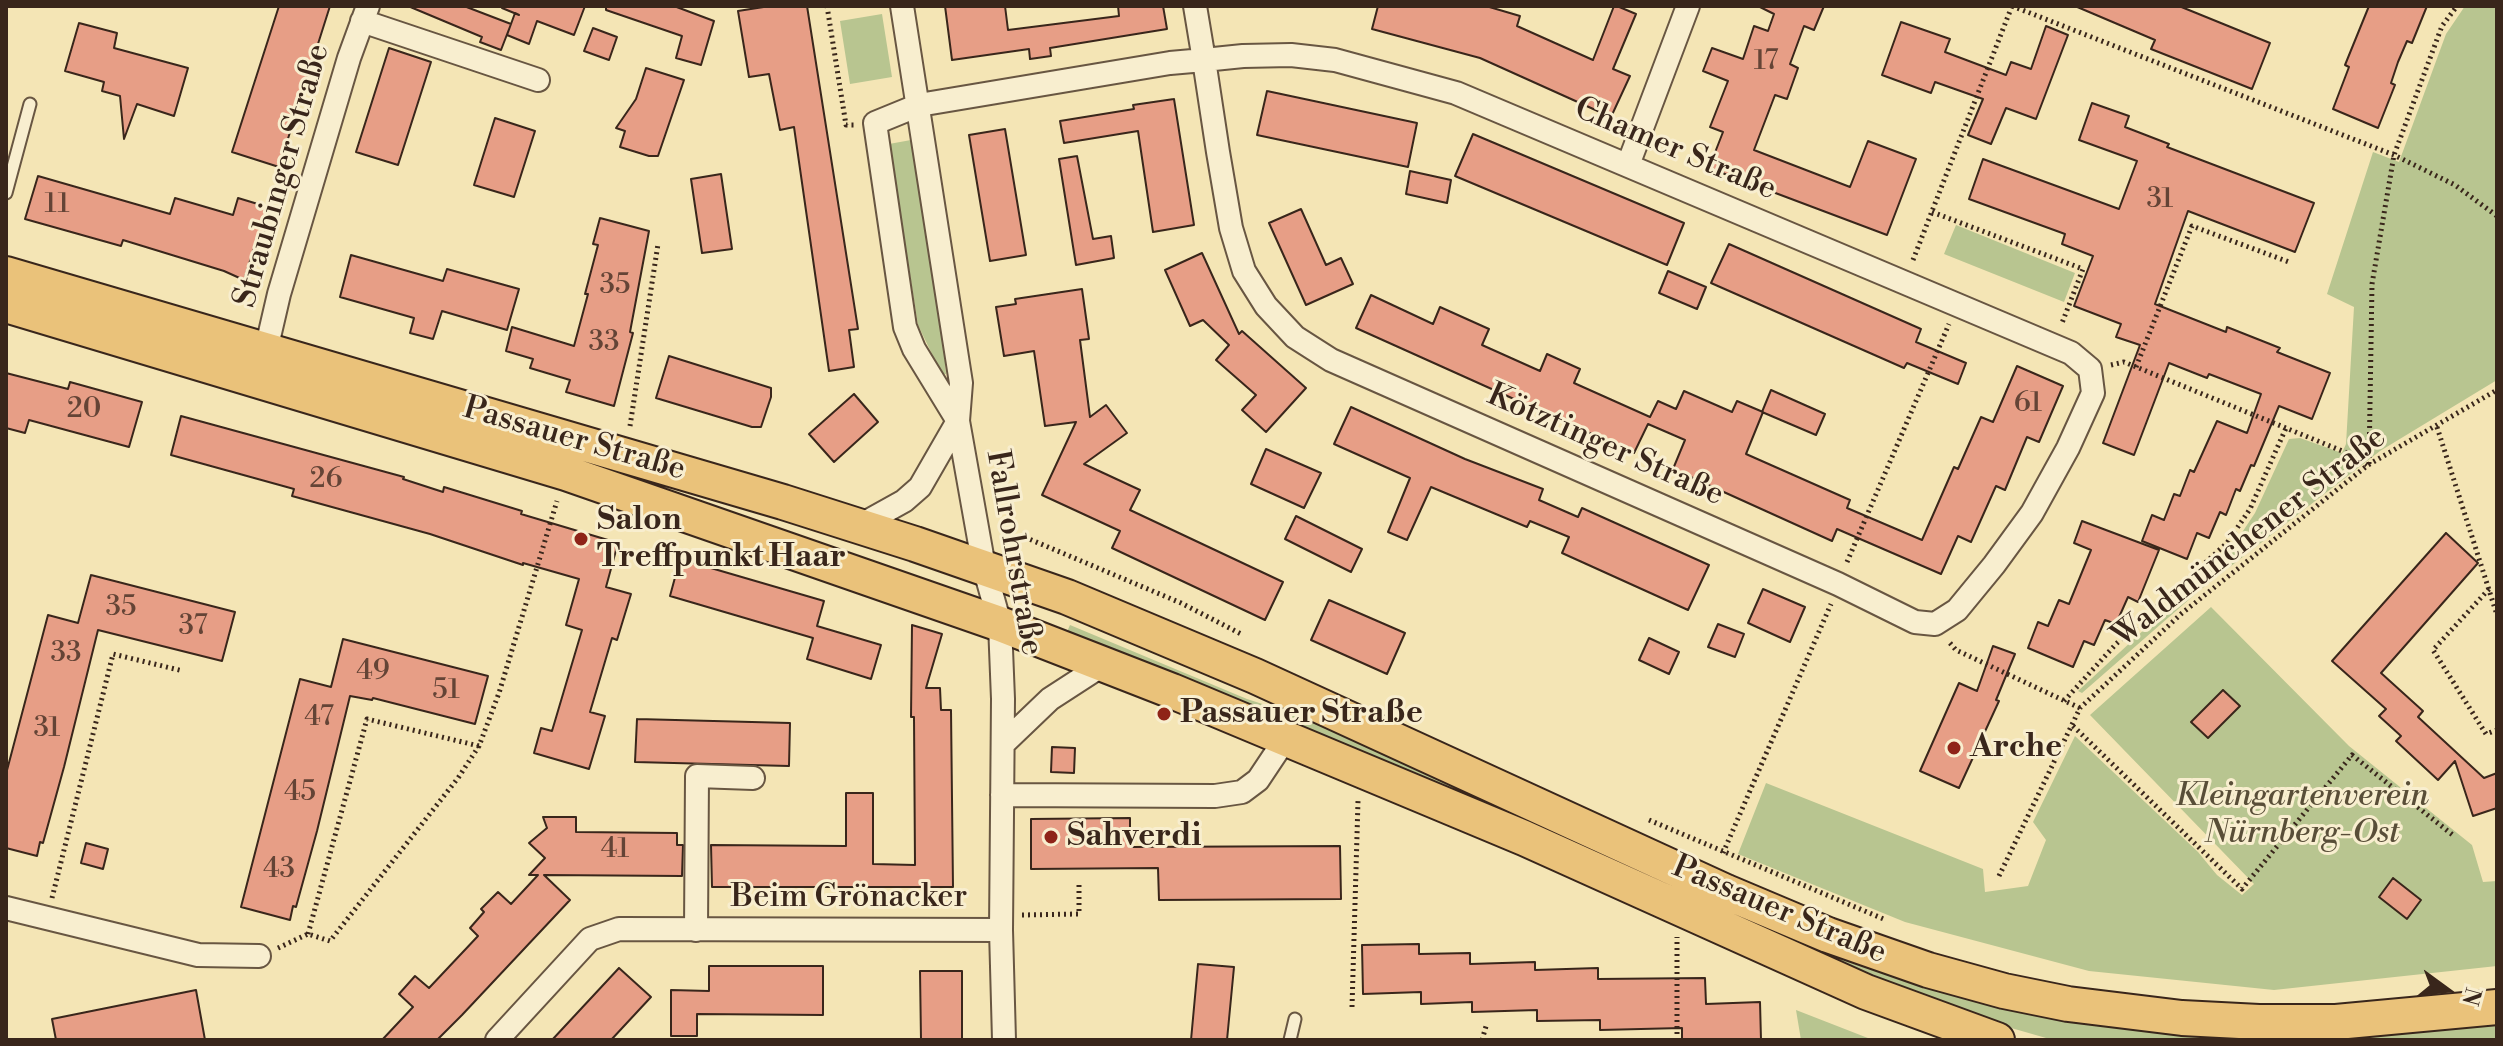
<!DOCTYPE html>
<meta charset="utf-8">
<style>
body{margin:0}
#map{position:relative;width:2503px;height:1046px;overflow:hidden;background:#f4e5b5;font-family:"Libre Bodoni",serif}
canvas{display:block}
.frame{position:absolute;inset:0;border:8px solid #39261b;pointer-events:none}
.north{position:absolute;left:2407px;top:950px;width:80px;height:80px;-webkit-text-stroke:6px #f8eecf;paint-order:stroke;rotate:105deg;font-size:22px;font-weight:700;line-height:32px;text-align:center;color:#39261b}
.north::after{content:'';display:block;margin:auto;width:28px;height:36px;background:#39261b;clip-path:polygon(50% 0,100% 100%,50% 72%,0 100%)}
</style>
<div id="map">
<canvas width="2503" height="1046"></canvas>
<div class="frame"></div>
<div class="north">N</div>
</div>
<script>
const context = document.querySelector('canvas').getContext('2d');
context.lineJoin = 'round';
function paint(path, color) {
  context.fillStyle = color;
  context.fill(path, 'evenodd');
}
function toPath(rows) {
  const path = new Path2D();
  for (const r of rows) {
    path.moveTo(r[0], r[1]);
    for (let i = 2; i < r.length; i += 2) path.lineTo(r[i], r[i + 1]);
  }
  return path;
}
function strokePath(path, color, width, dash) {
  context.strokeStyle = color;
  context.lineWidth = width;
  context.lineCap = dash ? 'butt' : 'round';
  context.setLineDash(dash || []);
  context.stroke(path);
}
function write(font, color, halo, rows, align = 'center') {
  context.font = font + ' "Libre Bodoni",serif';
  context.lineWidth = 6;
  context.setLineDash([]);
  context.textBaseline = 'middle';
  context.strokeStyle = halo;
  context.fillStyle = color;
  for (const [text, x, y, turn = 0] of rows) {
    context.save();
    context.translate(x, y);
    context.rotate((+turn || 0) * Math.PI / 180);
    context.textAlign = isNaN(turn) ? turn : align;
    if (halo) context.strokeText(text, 0, 0);
    context.fillText(text, 0, 0);
    context.restore();
  }
}
paint(toPath([
 [2465,6,2497,6,2497,380,2380,451,2200,590,2082,693,2078,691,2231,549,2255,513,2289,439,2300,438,2342,453,2346,444,2354,307,2327,294,2373,152,2399,162,2446,34],
 [882,14,892,77,850,84,840,21],
 [911,140,944,349,946,374,942,375,918,325,889,144],
 [1956,225,2075,273,2064,302,1944,254],
 [2211,607,2349,746,2472,845,2483,882,2497,881,2497,966,2274,990,2089,971,1905,922,1738,854,1766,783,1983,869,1985,892,2028,886,2046,840,2033,822,2075,736,2198,852,2217,875,2242,895,2254,884,2090,715],
 [1070,625,1247,699,1324,724,1722,904,1719,910,1066,634],
 [1825,948,1977,998,2497,1019,2497,1040,2053,1040,1973,1017,1822,956],
 [1796,1010,1873,1040,1801,1040]
]), '#b8c590');
const building = toPath([
 [279,6,330,6,279,167,232,152,279,6],
 [408,6,464,6,511,24,501,50,480,42,482,37,408,6],
 [502,6,585,6,574,35,537,21,529,44,507,35,515,13,519,15,502,8,502,6],
 [606,6,674,6,714,21,701,65,676,58,682,36,606,10,606,6],
 [770,6,807,6,858,329,849,330,854,367,829,371,794,127,780,130,769,74,749,77,738,11,770,6],
 [945,6,1005,6,1008,30,1119,16,1118,6,1163,6,1167,29,1050,48,1051,56,1030,59,1029,49,952,60,945,6],
 [1378,6,1486,6,1520,16,1517,26,1593,60,1614,6,1617,6,1636,14,1613,69,1630,76,1611,117,1480,58,1372,29,1378,6],
 [1758,6,1824,6,1814,30,1804,26,1790,64,1798,68,1787,99,1775,95,1754,150,1850,187,1868,141,1916,159,1887,235,1709,168,1723,132,1710,127,1728,81,1703,71,1712,48,1743,59,1754,26,1768,31,1774,14,1758,6],
 [2075,6,2179,6,2270,43,2252,89,2151,49,2155,40,2075,6],
 [2369,6,2427,6,2412,43,2407,41,2398,62,2391,83,2395,85,2378,128,2333,109,2349,67,2345,65,2369,6],
 [1901,22,1950,39,1945,52,2006,75,2011,62,2031,69,2046,26,2068,35,2036,119,2006,108,1991,144,1968,135,1983,99,1935,82,1931,93,1882,75,1901,22],
 [79,23,117,33,114,48,188,68,174,116,137,104,124,139,120,96,102,91,104,82,65,71,79,23],
 [593,28,617,37,609,60,584,51,593,28],
 [389,48,431,62,398,165,356,152,389,48],
 [646,68,684,80,658,156,649,156,620,147,625,131,616,128,636,99,646,68],
 [1267,91,1417,123,1408,167,1257,135,1267,91],
 [1174,99,1194,225,1153,232,1138,131,1064,143,1060,121,1134,109,1133,105,1174,99],
 [2092,103,2129,116,2125,127,2169,144,2167,147,2314,203,2295,252,2188,211,2155,304,2226,332,2227,327,2280,348,2277,352,2330,373,2312,419,2279,406,2254,466,2251,465,2240,491,2236,489,2226,515,2220,512,2209,538,2197,533,2187,559,2142,541,2152,515,2164,520,2174,494,2180,496,2190,470,2194,472,2217,421,2247,433,2261,394,2209,374,2207,378,2169,363,2134,455,2103,443,2140,345,2116,337,2121,324,2074,306,2093,256,2062,244,2065,234,1969,199,1983,159,2119,209,2137,161,2079,140,2092,103],
 [495,118,535,131,514,197,474,185,495,118],
 [1005,129,1026,255,990,261,969,135,1005,129],
 [1473,134,1684,223,1667,265,1455,176,1473,134],
 [1077,156,1093,239,1111,236,1114,258,1076,265,1059,159,1077,156],
 [1410,171,1451,180,1447,203,1406,194,1410,171],
 [721,174,732,249,702,253,691,179,721,174],
 [38,176,170,214,175,198,233,215,238,198,271,208,260,247,255,245,244,280,224,271,123,240,121,246,25,219,38,176],
 [1301,209,1326,265,1341,258,1353,284,1306,305,1269,223,1301,209],
 [600,218,649,231,630,332,633,333,614,406,566,392,570,380,530,368,533,359,506,351,512,327,574,346,588,294,585,294,598,245,593,244,600,218],
 [1729,244,1921,329,1916,342,1966,363,1958,384,1907,363,1904,368,1711,283,1729,244],
 [1202,253,1239,334,1242,331,1306,388,1266,432,1242,410,1256,395,1216,360,1229,345,1203,320,1190,326,1165,270,1202,253],
 [351,255,443,281,447,269,519,289,507,330,442,311,433,339,410,333,414,318,340,297,351,255],
 [1668,271,1706,287,1697,309,1659,293,1668,271],
 [1082,289,1089,339,1080,340,1090,417,1106,405,1127,433,1084,464,1140,490,1130,510,1283,582,1265,620,1112,548,1120,531,1042,495,1076,422,1045,426,1034,351,1004,356,996,307,1016,304,1015,299,1082,289],
 [1371,295,1433,324,1440,307,1489,329,1482,345,1540,371,1547,354,1580,369,1574,383,1650,417,1658,401,1676,409,1684,391,1732,412,1737,401,1763,412,1746,454,1850,500,1847,508,1922,540,1954,467,1958,469,1981,417,1993,422,2017,366,2063,386,2039,442,2027,437,2005,490,1996,486,1971,542,1958,536,1941,574,1837,529,1832,541,1673,469,1685,440,1648,424,1634,453,1356,328,1371,295],
 [669,356,771,388,771,397,761,427,752,427,656,398,669,356],
 [6,373,68,389,70,382,142,402,129,447,29,420,25,433,6,428,6,373],
 [1771,390,1825,414,1816,435,1762,412,1771,390],
 [854,394,878,422,834,462,809,434,854,394],
 [1351,407,1465,459,1543,489,1539,500,1578,517,1582,508,1709,565,1688,610,1562,553,1569,537,1530,521,1527,527,1431,487,1407,540,1388,532,1410,478,1334,444,1351,407],
 [181,416,404,477,403,479,443,492,444,487,522,511,521,514,618,543,606,587,631,594,617,640,612,638,590,712,605,716,589,769,534,753,541,728,552,731,582,630,566,625,579,579,523,563,523,565,430,534,292,496,294,489,171,455,181,416],
 [1266,449,1321,473,1304,508,1251,484,1266,449],
 [1296,516,1362,549,1351,572,1285,539,1296,516],
 [2082,521,2159,550,2138,602,2128,597,2116,624,2105,620,2094,645,2084,641,2073,667,2028,648,2038,622,2048,626,2059,600,2069,604,2091,550,2074,543,2082,521],
 [2446,533,2478,563,2381,673,2423,711,2418,717,2484,778,2497,773,2497,808,2473,816,2455,761,2438,780,2396,741,2401,736,2379,716,2386,709,2332,661,2446,533],
 [680,559,824,601,817,626,881,645,871,679,807,659,813,638,670,596,680,559],
 [91,575,235,612,222,661,98,630,64,767,43,843,40,842,37,856,6,848,6,774,48,615,78,623,91,575],
 [1763,589,1805,607,1790,642,1748,623,1763,589],
 [1329,600,1405,633,1387,674,1311,640,1329,600],
 [1718,624,1744,634,1735,657,1708,647,1718,624],
 [912,625,942,634,926,688,940,688,941,710,951,710,953,887,712,887,711,845,846,846,846,793,873,793,873,864,915,865,914,717,911,717,912,625],
 [1649,638,1679,652,1669,674,1639,660,1649,638],
 [343,639,488,676,475,724,373,698,372,700,350,696,317,831,296,907,293,906,290,920,241,907,300,679,331,687,343,639],
 [1993,646,2015,654,1996,700,1999,701,1959,788,1920,771,1959,683,1977,691,1993,646],
 [2223,690,2240,706,2208,738,2191,722,2223,690],
 [637,719,790,723,789,766,635,762,637,719],
 [1052,747,1075,748,1074,773,1051,772,1052,747],
 [543,817,576,817,576,832,677,833,677,845,683,845,682,876,544,875,570,900,462,1015,437,1040,382,1040,413,1007,399,994,415,976,429,988,478,936,470,928,484,912,481,909,498,892,511,904,538,875,529,875,545,858,529,843,547,828,543,817],
 [1130,818,1130,847,1340,846,1341,899,1159,900,1158,868,1031,869,1031,819,1130,818],
 [86,843,108,849,103,869,81,863,86,843],
 [2393,878,2421,900,2407,919,2379,897,2393,878],
 [1419,944,1419,954,1470,953,1470,964,1535,962,1535,970,1598,968,1598,979,1705,978,1706,1004,1760,1002,1761,1040,1682,1040,1682,1028,1600,1030,1600,1020,1537,1021,1537,1010,1472,1012,1472,1002,1421,1004,1421,992,1363,994,1362,945,1419,944],
 [1198,964,1234,967,1227,1040,1191,1040,1198,964],
 [709,966,823,966,823,1015,697,1014,697,1036,671,1036,671,990,709,991,709,966],
 [619,968,651,997,611,1040,552,1040,619,968],
 [920,971,962,971,962,1040,921,1040,920,971],
 [196,990,205,1040,56,1040,52,1019,196,990]
]);
paint(building, '#e79e86');
strokePath(building, '#39261b', 2);
const lane = toPath([
 [6,193,30,104],
 [1290,1040,1295,1019]
]);
const street = toPath([
 [902,6,961,383,958,421,984,567,1000,624,1003,699,1001,930,1004,1040],
 [362,21,538,80],
 [1628,165,1688,6],
 [266,350,279,294,349,58,368,6],
 [859,526,904,501,920,487,958,421,914,349,905,327,875,123,919,105,1170,63,1204,60,1243,56,1291,55,1335,60,1456,93,2071,353,2090,369,2093,393,2068,448,2032,513,1994,565,1957,610,1935,624,1915,622,1838,584,1331,360,1295,337,1266,306,1244,271,1231,228,1218,152,1204,60,1195,6],
 [1003,744,1050,699,1104,664],
 [1002,795,1215,796,1242,792,1258,780,1286,738],
 [6,908,198,955,259,956],
 [696,930,697,776,753,778],
 [497,1040,590,939,619,929,1001,930]
]);
const primary = toPath([
 [6,274,783,502,915,544,1067,597,1255,676,1726,892,1828,935,1928,970,2004,991,2068,1004,2182,1018,2259,1022,2336,1022,2497,1007],
 [6,305,566,473,1000,624,1172,691,1524,838,1866,992,1997,1040]
]);
strokePath(lane, '#685642', 15);
strokePath(street, '#685642', 26);
strokePath(primary, '#39261b', 38);
strokePath(toPath([
 [827,6,846,125,854,125],
 [2012,6,2394,155,2455,185,2497,216],
 [1932,212,2083,269,2062,323],
 [1913,260,2012,6],
 [2111,365,2124,362,2357,457,2367,465],
 [2136,367,2192,226,2289,262],
 [630,426,658,244],
 [2437,427,2497,615],
 [2369,464,2372,284,2394,155,2442,26,2457,6],
 [1010,545,1022,536,1181,603,1243,635],
 [1847,562,1949,324],
 [2489,589,2433,650,2486,734,2497,730],
 [1950,643,1956,650,2080,708],
 [2064,701,2116,644,2227,543,2250,509,2286,428],
 [2073,726,2242,889,2352,755,2454,836],
 [1649,820,1886,920],
 [1723,853,1831,604],
 [1999,876,2080,708,2181,614,2368,465,2497,390],
 [52,898,113,654,183,671],
 [1022,915,1079,914,1079,881],
 [308,934,367,719,479,746],
 [278,948,308,934,330,941,458,778,479,746,499,693,557,501],
 [1352,1007,1358,801],
 [1482,1040,1487,1023],
 [1677,1040,1677,937]
]), '#39261b', 5, [2, 4]);
strokePath(lane, '#f8eecf', 11);
strokePath(street, '#f8eecf', 22);
strokePath(primary, '#eac27a', 34);
for (const [x, y, r, color] of [
 [581,539,8,"#8f2418"],
 [1164,714,8,"#8f2418"],
 [1954,748,8,"#8f2418"],
 [1051,837,8,"#8f2418"]
]) {
  const dot = new Path2D();
  dot.arc(x, y, r, 0, 2 * Math.PI);
  context.fillStyle = color;
  context.fill(dot);
  strokePath(dot, '#f8eecf', 3);
}
write('28px', '#644436', null, [
 ["17",1766,62],
 ["31",2160,200],
 ["11",57,205],
 ["35",615,286],
 ["33",604,343],
 ["61",2028,404],
 ["20",84,410],
 ["26",326,480],
 ["35",121,608],
 ["37",193,627],
 ["33",66,654],
 ["49",373,672],
 ["51",446,691],
 ["47",319,718],
 ["31",47,729],
 ["45",300,793],
 ["41",615,850],
 ["43",279,870]
]);
write('32px', '#39261b', '#f8eecf', [
 ["Chamer Straße",1675,150,23],
 ["Straubinger Straße",283,176,-74],
 ["Passauer Straße",574,440,16],
 ["Kötztinger Straße",1605,446,24],
 ["Waldmünchener Straße",2250,538,-38],
 ["Fallrohrstraße",1013,553,80],
 ["Beim Grönacker",849,898],
 ["Passauer Straße",1779,911,23]
]);
write('bold 32px', '#39261b', '#f8eecf', [
 ["Salon",597,521],
 ["Treffpunkt Haar",597,558],
 ["Passauer Straße",1180,714],
 ["Arche",1970,748],
 ["Sahverdi",1067,837]
], 'left');
write('italic 32px', '#594e38', '#f8eecf', [
 ["Kleingartenverein",2302,797],
 ["Nürnberg-Ost",2302,834]
]);
</script>
